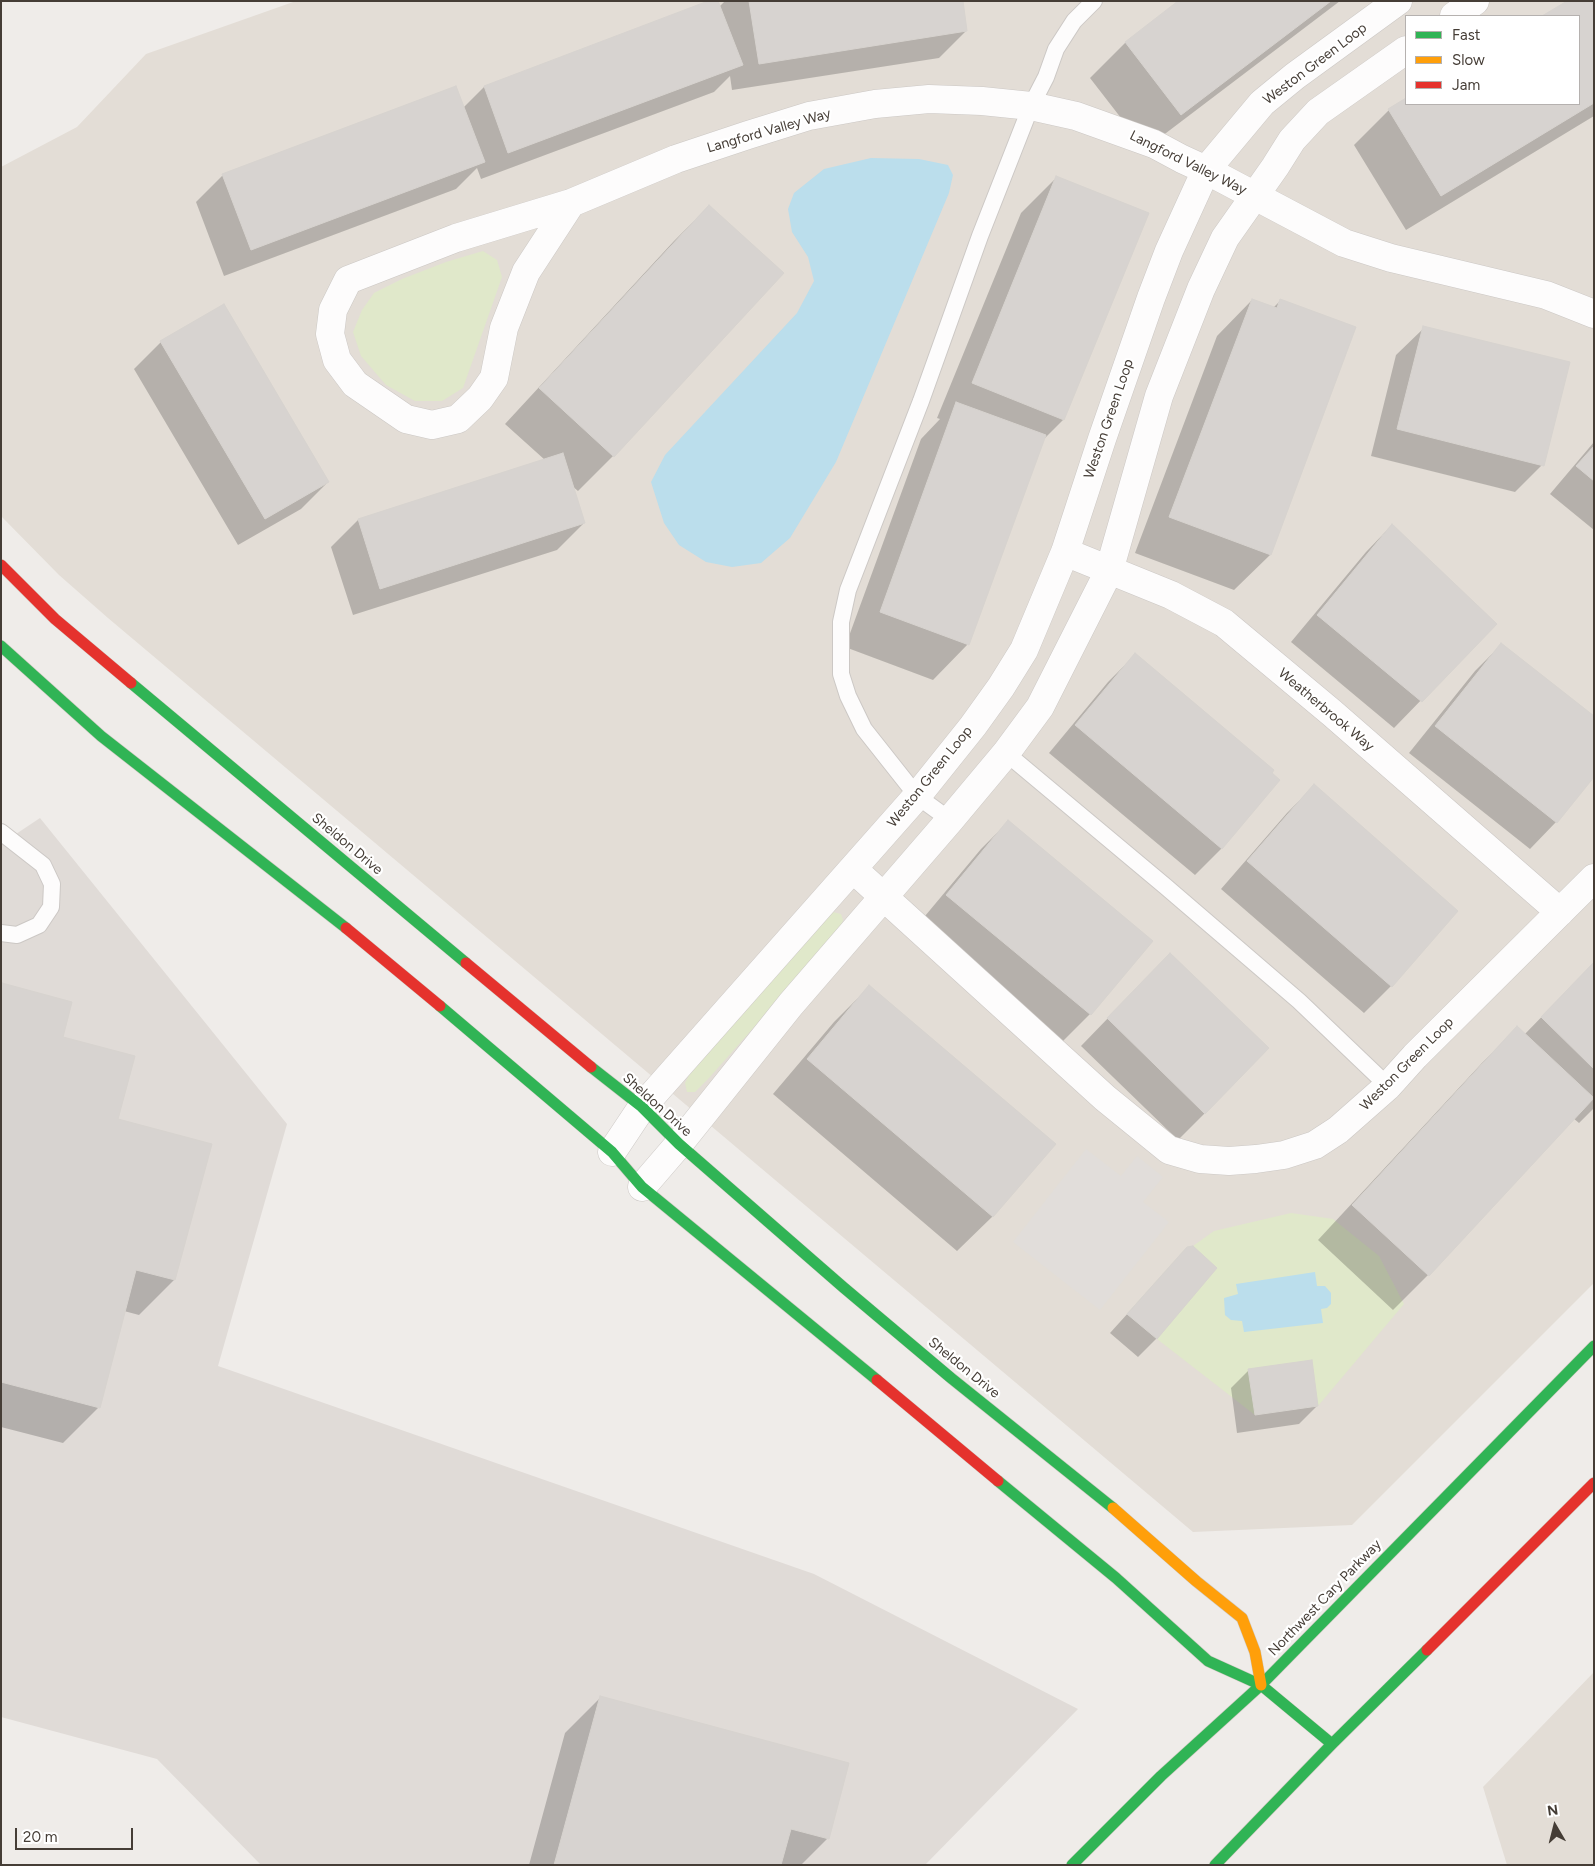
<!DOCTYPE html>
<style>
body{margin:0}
#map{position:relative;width:1595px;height:1866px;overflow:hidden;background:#efece9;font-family:Figtree,sans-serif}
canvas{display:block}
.frame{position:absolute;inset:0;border:2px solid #453d36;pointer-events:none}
.legend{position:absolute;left:1405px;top:15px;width:175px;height:90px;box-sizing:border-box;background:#fff;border:1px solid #b5b1af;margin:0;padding:6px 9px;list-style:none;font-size:15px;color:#453d36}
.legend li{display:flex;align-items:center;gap:10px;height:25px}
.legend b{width:25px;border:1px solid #b5b1af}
.north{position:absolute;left:1530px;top:1801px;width:50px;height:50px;-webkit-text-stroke:4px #fff;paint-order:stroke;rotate:352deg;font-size:14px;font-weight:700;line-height:20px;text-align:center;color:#453d36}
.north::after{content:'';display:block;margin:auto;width:18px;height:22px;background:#453d36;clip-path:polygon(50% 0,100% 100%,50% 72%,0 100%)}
.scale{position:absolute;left:15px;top:1828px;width:118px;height:22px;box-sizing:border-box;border:2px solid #453d36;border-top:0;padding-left:6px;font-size:15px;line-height:18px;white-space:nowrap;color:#453d36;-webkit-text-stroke:4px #fff;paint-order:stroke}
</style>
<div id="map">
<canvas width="1595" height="1866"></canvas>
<div class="frame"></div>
<ul class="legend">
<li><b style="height:6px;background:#30b455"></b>Fast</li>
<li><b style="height:6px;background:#ff9f0a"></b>Slow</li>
<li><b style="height:6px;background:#e5322d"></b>Jam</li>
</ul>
<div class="north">N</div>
<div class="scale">20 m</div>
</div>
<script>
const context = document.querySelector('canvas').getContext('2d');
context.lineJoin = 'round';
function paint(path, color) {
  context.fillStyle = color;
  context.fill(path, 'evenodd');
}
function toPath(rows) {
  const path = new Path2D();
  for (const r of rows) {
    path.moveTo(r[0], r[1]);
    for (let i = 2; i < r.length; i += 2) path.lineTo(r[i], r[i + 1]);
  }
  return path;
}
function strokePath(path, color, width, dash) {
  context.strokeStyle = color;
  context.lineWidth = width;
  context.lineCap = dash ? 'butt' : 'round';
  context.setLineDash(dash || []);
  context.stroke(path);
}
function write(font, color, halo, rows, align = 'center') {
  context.font = font + ' Figtree,sans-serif';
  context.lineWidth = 4.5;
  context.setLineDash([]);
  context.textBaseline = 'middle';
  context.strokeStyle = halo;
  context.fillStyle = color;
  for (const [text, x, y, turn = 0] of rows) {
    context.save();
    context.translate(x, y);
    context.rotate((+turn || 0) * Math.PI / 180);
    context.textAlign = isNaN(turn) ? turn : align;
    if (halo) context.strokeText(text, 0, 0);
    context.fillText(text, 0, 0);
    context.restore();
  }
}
paint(toPath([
 [296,1,1594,1,1594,1283,1352,1525,1193,1532,108,618,59,575,1,516,1,167,77,127,146,54],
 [1406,16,1579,16,1579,104,1406,104],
 [1594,1672,1594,1865,1507,1865,1483,1787]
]), '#e3ddd6');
paint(toPath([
 [40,818,287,1124,218,1366,814,1574,1078,1709,925,1865,261,1865,157,1759,1,1717,1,844]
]), '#e0dbd7');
paint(toPath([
 [483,251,497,260,502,277,463,388,442,401,415,401,386,385,361,356,353,332,362,310,374,293,402,279,446,262],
 [833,912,841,914,843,920,841,929,709,1078,695,1092,687,1092,685,1083,689,1075,827,915],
 [1291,1213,1333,1219,1379,1256,1404,1304,1318,1406,1255,1415,1157,1339,1127,1314,1187,1247,1193,1246,1214,1231]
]), '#e0e8ca');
paint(toPath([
 [1086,1149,1121,1176,1137,1156,1163,1177,1143,1202,1169,1222,1100,1310,1013,1242]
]), '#e1ddda');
paint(toPath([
 [871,158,919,159,948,165,953,175,949,193,836,462,790,538,761,563,732,567,706,562,679,545,664,523,651,482,665,455,797,313,814,281,808,257,792,232,788,209,794,193,824,169],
 [1315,1272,1317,1286,1325,1286,1331,1293,1331,1304,1327,1308,1321,1309,1323,1323,1244,1332,1242,1321,1231,1320,1225,1315,1224,1298,1238,1294,1236,1284]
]), '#bbdeec');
paint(toPath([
 [725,1,961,1,966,31,939,58,732,90,730,76,714,92,481,179,477,168,456,189,224,276,196,202,223,175,463,108,484,87,719,7],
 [1180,1,1340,1,1145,149,1090,78,1125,43],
 [1569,1,1594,1,1594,116,1406,230,1354,145,1389,110,1406,100,1406,104,1579,104,1579,16,1544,16],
 [1056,178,1063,420,1042,441,968,644,933,680,845,647,921,439,940,419,937,418,1021,213],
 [709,206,613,456,578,491,571,485,584,523,557,550,353,615,331,547,358,520,545,460,505,424,674,241],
 [1252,300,1273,308,1281,300,1355,328,1270,555,1234,590,1135,553,1217,336],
 [1424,328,1542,465,1515,492,1371,456,1396,355],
 [161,342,328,482,301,509,238,545,134,369],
 [1594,442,1594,530,1550,494],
 [1392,525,1495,624,1394,728,1291,642,1366,552],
 [1502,644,1556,822,1530,849,1409,753,1475,671],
 [1135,655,1222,848,1195,875,1049,753,1108,682],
 [1314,786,1456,911,1391,986,1364,1013,1221,889,1287,813],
 [1008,822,1151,941,1090,1014,1063,1041,920,922,981,849],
 [1594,963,1594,1108,1579,1123,1573,1118,1428,1275,1393,1310,1318,1240,1482,1063,1517,1028,1524,1035],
 [1143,982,1205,1113,1178,1140,1081,1046],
 [2,984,117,1120,174,1280,139,1315,124,1311,98,1408,63,1443,1,1427],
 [869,987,993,1216,957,1251,773,1094,834,1022],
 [1187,1248,1216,1268,1156,1339,1138,1357,1110,1333],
 [1249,1370,1317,1406,1299,1424,1237,1433,1231,1388],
 [600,1698,828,1838,801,1865,529,1865,565,1733]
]), '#0003');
const building = toPath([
 [708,1,718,1,743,65,508,153,484,86,708,1],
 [749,1,963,1,967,31,759,64,749,1],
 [1178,1,1331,1,1181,115,1125,42,1178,1],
 [1567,1,1594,1,1594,103,1441,196,1388,109,1406,98,1406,104,1579,104,1579,16,1542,16,1567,1],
 [456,86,485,162,251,250,222,174,456,86],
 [1056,176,1149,213,1064,420,972,383,1056,176],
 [709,205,784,273,614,457,539,388,709,205],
 [1252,299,1277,308,1280,299,1356,327,1271,555,1169,517,1252,299],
 [224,304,329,482,265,519,160,341,224,304],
 [1423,326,1570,362,1544,466,1397,429,1423,326],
 [956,402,1046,435,969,645,880,612,956,402],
 [1594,446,1594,481,1576,466,1594,446],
 [563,453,585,523,380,589,358,519,563,453],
 [1392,524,1497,624,1422,702,1317,615,1392,524],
 [1501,643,1594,716,1594,777,1557,823,1435,726,1501,643],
 [1135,653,1274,770,1272,773,1280,780,1222,849,1075,725,1135,653],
 [1314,784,1458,911,1392,987,1247,861,1314,784],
 [1008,820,1153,941,1091,1015,946,895,1008,820],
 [1170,953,1269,1048,1205,1114,1107,1018,1170,953],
 [1594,962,1594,1069,1541,1017,1594,962],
 [2,983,72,1002,63,1037,135,1056,118,1119,212,1144,175,1280,136,1270,100,1408,1,1382,2,983],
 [869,985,1056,1144,993,1217,807,1059,869,985],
 [1517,1026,1594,1098,1429,1276,1352,1205,1517,1026],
 [1193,1246,1217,1268,1157,1339,1127,1314,1187,1247,1193,1246],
 [1312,1360,1318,1406,1255,1415,1248,1369,1312,1360],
 [600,1696,849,1763,829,1839,791,1829,781,1865,554,1865,600,1696]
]);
paint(building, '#d7d3d0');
strokePath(building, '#d7d3cf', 1);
const lane = toPath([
 [1006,753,1165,886,1299,1001,1388,1086],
 [950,820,917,796,864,729,848,696,841,674,841,622,848,590,921,401,980,236,1031,106,1046,77,1056,49,1074,21,1094,1],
 [1,832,43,865,52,884,51,907,39,925,17,935,1,933]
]);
const street = toPath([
 [1454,16,1475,1],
 [571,203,526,272,504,328,494,378,480,398,458,419,432,425,406,419,355,384,337,360,330,334,333,310,348,280,456,238,571,203,676,159,748,135,809,116,875,104,929,99,982,101,1031,106,1076,116,1154,144,1182,159,1206,170,1344,243,1391,258,1546,295,1594,314],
 [1065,552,1171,595,1224,623,1332,713,1560,912],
 [853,869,1105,1098,1169,1150,1200,1159,1229,1161,1256,1159,1284,1155,1315,1145,1338,1130,1388,1086,1415,1056,1594,878],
 [612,1152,642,1107,917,796,973,726,1001,687,1024,650,1065,552,1102,439,1151,298,1169,251,1206,170,1262,103,1295,76,1398,1],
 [642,1187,679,1144,791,1004,950,820,1006,753,1040,707,1109,571,1159,396,1201,289,1225,238,1275,167,1292,140,1318,112,1406,50]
]);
const fast = toPath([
 [1,646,101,736,346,928],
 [131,683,466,963],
 [440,1006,612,1152,642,1187,877,1380],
 [591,1067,642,1107,679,1144,843,1287,951,1378,1113,1508],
 [998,1481,1116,1578,1208,1661,1261,1685,1332,1744],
 [1072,1865,1161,1776,1261,1685,1594,1346],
 [1215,1865,1332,1744,1427,1650]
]);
const slow = toPath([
 [1113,1508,1196,1581,1242,1618,1255,1652,1261,1685]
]);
const jam = toPath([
 [1,565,55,619,131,683],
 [346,928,440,1006],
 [466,963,591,1067],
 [877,1380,998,1481],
 [1427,1650,1594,1483]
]);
strokePath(lane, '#ccc8c5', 18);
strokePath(street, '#ccc8c5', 29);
strokePath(fast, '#cec8c0', 12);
strokePath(slow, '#cec8c0', 12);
strokePath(jam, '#cec8c0', 12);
strokePath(lane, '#fdfcfc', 16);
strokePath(street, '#fdfcfc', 28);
strokePath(fast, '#30b455', 11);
strokePath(slow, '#ff9f0a', 11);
strokePath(jam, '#e5322d', 11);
write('14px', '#453d36', '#fff', [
 ["Weston Green Loop",1315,64,-37],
 ["Langford Valley Way",769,131,-16],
 ["Langford Valley Way",1188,163,26],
 ["Weston Green Loop",1109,419,-71],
 ["Weatherbrook Way",1326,710,40],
 ["Weston Green Loop",930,777,-51],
 ["Sheldon Drive",347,844,40],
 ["Weston Green Loop",1407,1064,-45],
 ["Sheldon Drive",657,1105,42],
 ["Sheldon Drive",964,1368,39],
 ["Northwest Cary Parkway",1325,1598,-46]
]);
</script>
